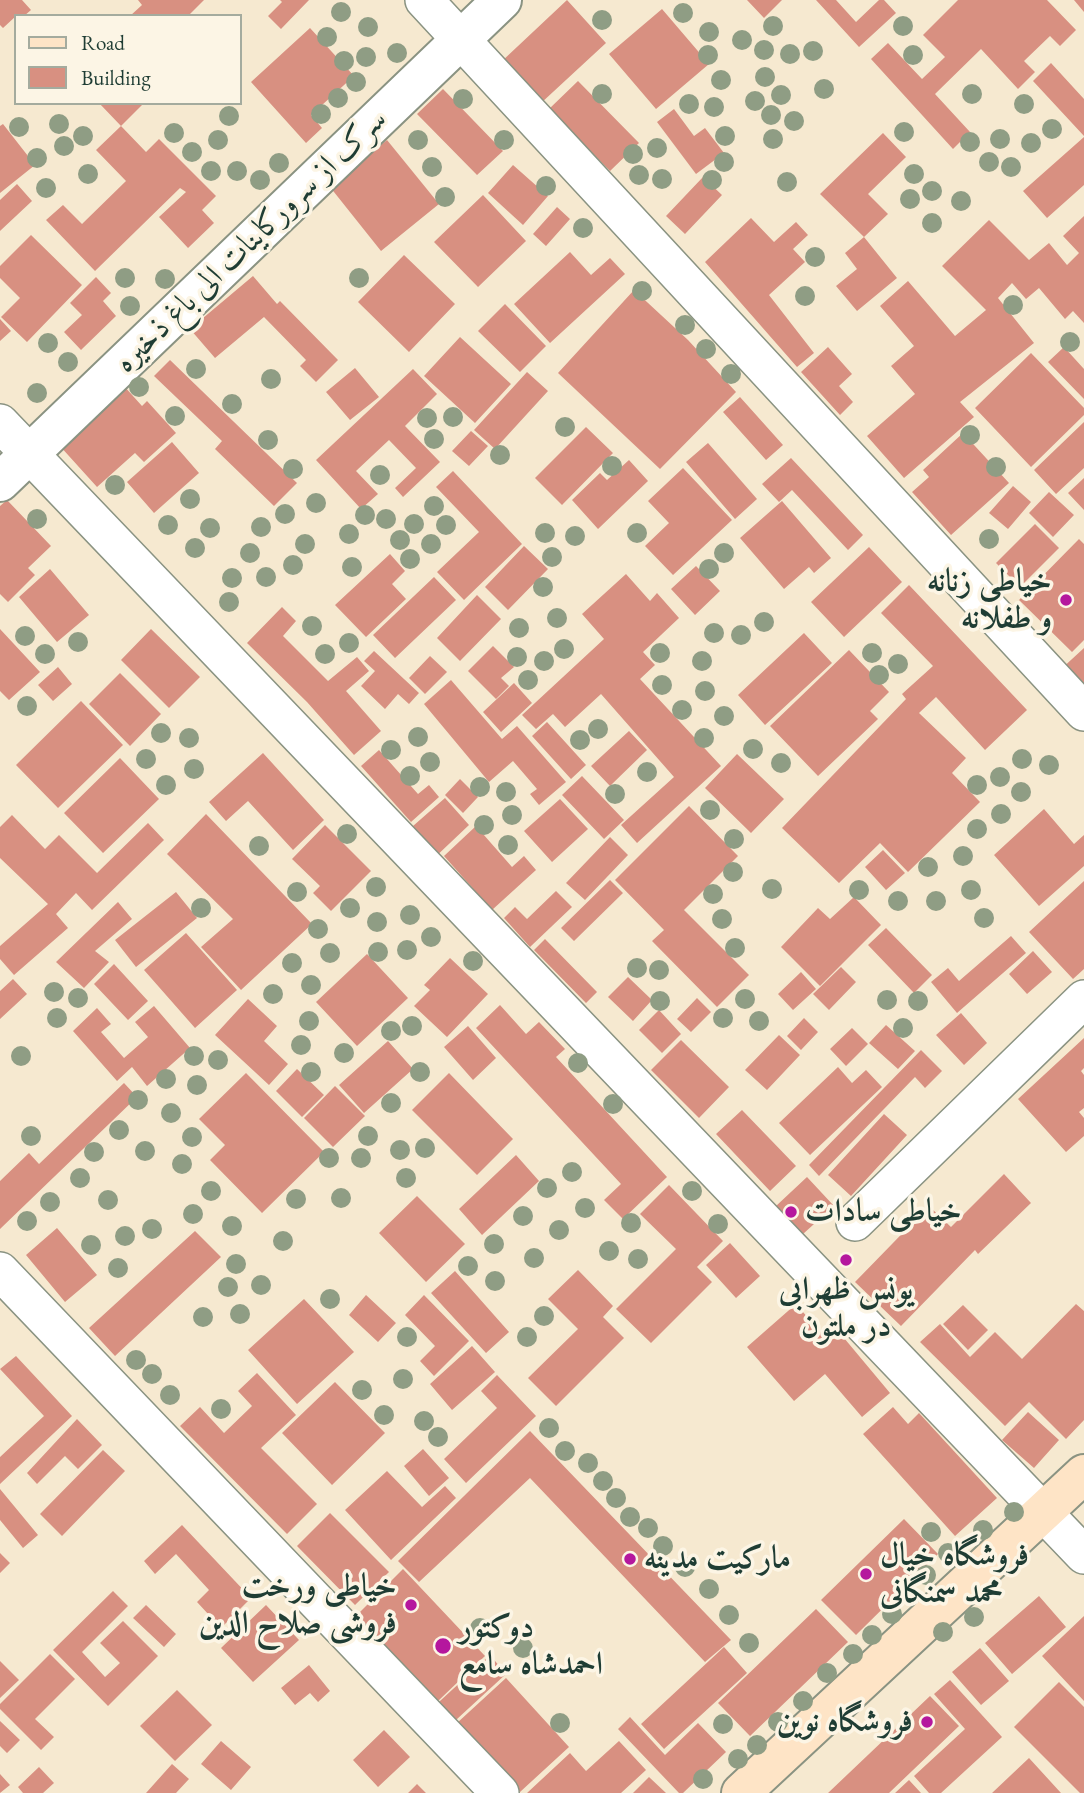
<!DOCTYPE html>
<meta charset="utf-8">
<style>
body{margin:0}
#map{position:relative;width:1084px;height:1793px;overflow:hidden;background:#f6e9d0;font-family:"EB Garamond",serif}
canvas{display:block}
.legend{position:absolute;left:14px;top:14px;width:228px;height:91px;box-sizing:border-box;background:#fcf5e5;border:2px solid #a4ab9e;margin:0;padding:9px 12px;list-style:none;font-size:21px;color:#1f3d34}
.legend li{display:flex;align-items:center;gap:14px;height:35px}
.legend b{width:35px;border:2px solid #a4ab9e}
</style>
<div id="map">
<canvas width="1084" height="1793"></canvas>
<ul class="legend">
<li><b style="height:9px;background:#fee4c6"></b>Road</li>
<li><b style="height:19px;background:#d89081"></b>Building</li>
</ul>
</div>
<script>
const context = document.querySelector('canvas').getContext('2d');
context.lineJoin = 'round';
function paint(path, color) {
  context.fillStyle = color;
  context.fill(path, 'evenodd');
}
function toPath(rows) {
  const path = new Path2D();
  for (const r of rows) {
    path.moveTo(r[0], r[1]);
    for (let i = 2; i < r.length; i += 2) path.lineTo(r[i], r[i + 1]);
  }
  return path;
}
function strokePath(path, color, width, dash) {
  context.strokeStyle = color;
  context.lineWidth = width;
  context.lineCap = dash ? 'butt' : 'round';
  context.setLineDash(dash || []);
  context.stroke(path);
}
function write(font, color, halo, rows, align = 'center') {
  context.font = font + ' "EB Garamond",Amiri,serif';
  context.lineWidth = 7;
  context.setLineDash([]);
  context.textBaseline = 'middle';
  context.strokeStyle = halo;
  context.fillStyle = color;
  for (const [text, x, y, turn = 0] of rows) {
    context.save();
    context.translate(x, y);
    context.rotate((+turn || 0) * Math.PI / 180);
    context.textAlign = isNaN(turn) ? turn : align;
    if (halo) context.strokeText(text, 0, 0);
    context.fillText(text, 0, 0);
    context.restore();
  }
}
paint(toPath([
 [0,0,22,0,31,10,24,16,16,16,3,28,0,25],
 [138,0,204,0,188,16,130,16,142,5],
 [280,0,309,0,281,29,268,16,282,2],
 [567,0,606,43,540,104,501,62],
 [747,0,782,0,764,18],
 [816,0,836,0,856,22,879,0,884,0,896,13,859,47],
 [958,0,1047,0,1076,30,1060,46,1050,36,1024,61,1035,72,1018,89,981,49,935,94,970,132,953,149,871,59,888,43,922,79,945,57,923,35],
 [1074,0,1084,0,1084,12],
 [662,9,709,64,656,109,609,54],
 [310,28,354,76,311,115,322,128,306,143,251,82],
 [1051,63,1084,99,1084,136,1033,81],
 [578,81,639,143,610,171,549,109],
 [443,89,503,151,477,175,417,114],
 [99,103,144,103,121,126],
 [674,109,694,136,705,128,724,153,696,174,657,122],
 [3,124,35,165,0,193,0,126],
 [121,126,146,152,159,139,216,196,202,210,214,223,188,248,159,217,186,192,180,188,95,271,46,220,63,205,82,224,126,181,96,150],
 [883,133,906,157,868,194,888,214,864,237,820,194],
 [1084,137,1084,185,1047,218,1023,191],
 [387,140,439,204,381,251,330,187],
 [513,165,548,196,523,225,488,193],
 [703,177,722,195,685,234,666,216],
 [17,184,32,201,0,231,0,200],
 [483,195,526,241,478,287,434,242],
 [557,207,570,219,546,246,533,234],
 [1084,216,1084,323,1073,311,1065,319,1039,288,1026,299,1012,283,998,298,1034,343,960,402,974,417,904,478,867,436,915,394,891,366,914,346,880,306,908,281,955,336,986,310,942,266,989,220,1029,260,1049,243,1067,265,1079,253,1063,236],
 [751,218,774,242,796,222,808,235,793,249,805,262,769,295,814,353,797,367,705,262],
 [31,235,82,285,27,342,1,317,20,298,0,278,0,266],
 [864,237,897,278,857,311,836,286,857,269,845,253],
 [570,252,591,275,610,258,625,274,550,343,514,304],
 [404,255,455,304,409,352,358,302],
 [253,276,277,304,280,301,338,360,316,382,300,366,306,360,264,317,215,358,190,329],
 [96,277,111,293,103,301,116,316,81,350,64,332,82,315,70,303],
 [634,290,688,340,736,392,660,469,558,373],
 [505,304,546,346,520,372,478,331],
 [0,319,11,331,0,341],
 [460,337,511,384,475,423,424,376],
 [828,347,852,374,839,386,853,402,840,415,801,372],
 [1064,347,1084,369,1084,399,1048,362],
 [1031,353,1084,408,1084,415,1031,467,975,408],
 [170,360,297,483,274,506,215,449,222,441,154,376],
 [355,368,379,397,350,420,326,392],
 [413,369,437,394,405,426,440,462,403,497,395,488,416,468,389,440,356,471,378,494,361,509,316,460],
 [527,372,548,391,495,449,474,430],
 [124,386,142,406,147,401,176,433,144,462,135,453,97,487,59,445],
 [740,397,783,445,766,460,723,412],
 [1084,422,1084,468,1056,494,1034,470],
 [586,427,613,453,562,505,535,478],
 [471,431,488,446,469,466,452,451],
 [963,433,1009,483,951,535,912,492,929,477,923,470],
 [172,442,199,473,154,513,127,482],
 [708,443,757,499,735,519,686,462],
 [791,458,863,535,848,550,792,490,779,502,762,484],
 [629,460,648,481,598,529,572,500,600,473,607,480],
 [683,468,732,520,673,575,645,546,669,523,648,501],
 [453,471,522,544,464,600,437,572,479,532,436,487],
 [1084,478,1084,510,1068,493],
 [1013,486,1031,502,1008,529,989,513],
 [1049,492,1074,515,1053,537,1029,513],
 [7,500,51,546,28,568,35,575,8,602,0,594,0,506],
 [782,501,831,558,814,573,809,567,784,589,740,538],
 [1035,524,1059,548,1020,587,996,563],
 [1079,539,1084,544,1084,640,1072,652,1019,600],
 [524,546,548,569,508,610,485,587],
 [869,547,902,582,844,637,811,602],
 [390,554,405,571,392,584,406,599,366,637,335,605],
 [696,566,720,591,695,615,671,589],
 [50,569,89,615,57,642,19,597],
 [626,574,650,601,657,593,679,618,643,652,655,665,640,679,721,766,637,843,621,825,674,777,601,694,565,727,553,714,536,729,522,715,604,639,582,614],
 [434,577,456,600,395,658,373,635],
 [909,585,1027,710,985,750,936,697,919,713,966,758,952,773,980,802,908,872,880,843,839,883,782,828,906,699,902,694,933,666,881,613],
 [477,595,501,619,460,661,437,638],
 [282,607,296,621,283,636,328,681,357,657,369,671,346,691,381,731,354,755,307,702,247,643],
 [0,629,40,672,9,700,0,691],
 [151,629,200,677,169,708,121,660],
 [804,633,832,663,765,725,738,695],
 [493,646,514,667,501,678,509,686,496,699,468,671],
 [1084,648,1084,698,1059,671],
 [849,650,889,692,870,711,878,719,818,776,770,726],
 [374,651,419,693,409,704,398,694,385,709,361,686,375,671,364,661],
 [430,656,447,672,425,694,409,678],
 [58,667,72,684,53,701,38,685],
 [120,673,161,714,130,746,89,704],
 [451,680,502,739,517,726,566,782,539,805,530,794,537,789,513,761,489,782,424,704],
 [514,683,532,703,501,732,483,712],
 [81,701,123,745,58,808,16,765],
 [547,722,586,765,571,779,532,736],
 [629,731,647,750,610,786,591,766],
 [379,750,418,794,429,785,439,797,411,822,361,766],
 [263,753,324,820,293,850,248,801,226,821,209,802],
 [737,754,784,799,751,833,705,788],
 [120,758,159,799,103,853,64,813],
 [582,776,624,820,604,839,562,795],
 [460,779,478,797,463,813,445,795],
 [445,798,469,825,431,861,405,833],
 [560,799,588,829,552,862,524,831],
 [689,806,738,856,684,910,749,975,717,1007,652,941,664,930,615,880],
 [1044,809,1074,844,1084,835,1084,866,1039,906,994,855],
 [206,814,312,924,241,990,201,947,233,919,167,854],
 [12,815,45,849,59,835,97,873,148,823,164,840,92,910,76,893,56,914,68,928,14,975,0,959,0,946,48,904,0,858,0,827],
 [325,825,371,871,331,911,313,893,320,886,292,859],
 [476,826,512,867,524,856,536,870,492,910,444,856],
 [610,837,628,855,585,900,566,883],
 [883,850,905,873,886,890,865,867],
 [610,880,623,893,574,941,561,928],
 [1084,881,1084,969,1073,979,1029,932],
 [556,891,572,907,530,947,504,918,515,907,527,919],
 [176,892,197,918,136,967,115,940],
 [854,897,881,925,820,986,781,947,818,908,830,919],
 [118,902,132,919,95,951,109,962,84,988,56,962],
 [886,928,932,975,914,993,868,945],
 [186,933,237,990,195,1028,144,970],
 [1011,936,1026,953,957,1013,931,982,948,968,959,981],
 [545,939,597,992,586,1003,534,950],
 [1033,951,1052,972,1027,994,1009,974],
 [367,954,408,998,357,1046,316,1002],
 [450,958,488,994,447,1037,414,1006,430,990,424,985],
 [114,964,148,1001,128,1020,94,984],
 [841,967,856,982,829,1010,813,994],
 [801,972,816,989,793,1010,778,994],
 [628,977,652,1000,633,1021,608,997],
 [13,979,27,994,0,1019,0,991],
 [697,998,711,1012,691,1032,677,1019],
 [248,999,277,1026,264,1041,288,1064,269,1085,215,1035],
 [500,1005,526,1034,539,1022,565,1049,556,1057,667,1177,623,1219,604,1200,621,1184,476,1028],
 [154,1006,190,1048,147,1086,132,1067,117,1081,73,1031,97,1008,111,1024,101,1032,124,1058,148,1037,135,1022],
 [659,1010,681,1034,662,1053,639,1030],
 [961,1013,987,1043,964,1065,936,1035],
 [804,1018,818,1032,801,1050,787,1036],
 [886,1025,915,1051,898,1069,869,1043],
 [468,1026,496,1058,473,1080,444,1047],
 [852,1028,868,1044,846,1066,830,1049],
 [779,1035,800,1055,767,1090,745,1070],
 [1084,1038,1084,1068,1081,1071,1084,1075,1084,1108,1079,1112,1084,1118,1084,1136,1066,1152,1018,1099],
 [681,1040,729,1087,699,1118,651,1070],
 [388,1041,413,1069,364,1113,339,1085],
 [921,1050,942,1071,925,1088,915,1077,819,1176,809,1165],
 [838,1067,852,1083,866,1070,882,1087,810,1155,779,1123],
 [297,1069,324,1095,302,1117,276,1091],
 [246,1073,324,1152,262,1213,210,1160,225,1145,199,1119],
 [449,1073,513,1139,477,1175,412,1110],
 [124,1083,137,1097,0,1229,0,1181,29,1153,39,1164],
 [335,1086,365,1116,333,1147,304,1118],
 [742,1110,796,1166,770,1191,716,1134],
 [884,1114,907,1135,851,1196,828,1175],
 [516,1155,539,1181,482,1235,459,1209],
 [1004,1174,1031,1203,978,1254,975,1250,901,1326,855,1282,929,1206,951,1227],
 [807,1177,834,1206,803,1234,776,1206],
 [669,1185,723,1241,697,1267,712,1282,651,1343,616,1309,676,1249,640,1214],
 [417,1196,465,1244,426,1282,379,1233],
 [57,1228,97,1275,65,1302,26,1255],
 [195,1231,221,1257,115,1356,89,1328],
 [730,1243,760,1276,736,1298,706,1265],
 [578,1270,613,1306,603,1317,624,1338,556,1406,528,1378,578,1329,548,1299],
 [455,1271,509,1332,486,1353,431,1293],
 [366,1295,396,1323,378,1342,349,1315],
 [424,1295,469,1341,434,1376,420,1361,435,1346,405,1315],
 [304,1299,354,1352,297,1404,248,1350],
 [796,1304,823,1335,834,1326,890,1393,862,1417,825,1374,794,1401,747,1347],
 [1076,1304,1084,1311,1084,1420,1066,1439,1029,1402,1005,1426,920,1342,940,1324,970,1357,995,1332,1022,1359],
 [963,1305,988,1330,968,1350,943,1324],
 [472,1346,495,1372,452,1410,430,1384],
 [16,1356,72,1416,0,1484,0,1457,44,1416,0,1369],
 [257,1373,296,1415,261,1448,317,1504,287,1534,180,1426,200,1407,224,1433,252,1406,238,1391],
 [497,1375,536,1416,466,1483,444,1459,497,1408,481,1391],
 [335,1382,385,1433,332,1485,282,1433],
 [893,1407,908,1424,919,1413,997,1498,955,1536,863,1434],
 [1028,1412,1059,1440,1034,1468,1002,1440],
 [77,1419,102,1445,78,1469,65,1456,37,1484,27,1473],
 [530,1431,731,1640,705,1662,530,1478,419,1582,398,1561],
 [423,1449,449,1478,429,1496,404,1466],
 [103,1450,125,1471,62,1536,40,1514],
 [387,1471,422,1507,445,1486,456,1498,391,1560,345,1510],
 [0,1489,38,1535,23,1548,0,1520],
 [330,1513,389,1572,355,1605,297,1546],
 [904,1519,938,1554,856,1635,821,1600],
 [182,1525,251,1598,221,1628,197,1602,209,1590,176,1554,155,1574,144,1561],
 [0,1553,10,1563,0,1573],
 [403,1569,485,1656,437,1702,356,1616],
 [113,1591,128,1606,82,1652,105,1677,120,1663,100,1643,123,1621,158,1656,108,1706,53,1650],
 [1039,1596,1066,1627,1012,1674,985,1643],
 [146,1605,176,1634,164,1647,133,1618],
 [266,1605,299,1640,253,1682,221,1648],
 [816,1609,848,1642,750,1736,718,1703],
 [1084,1616,1084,1701,1042,1656],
 [724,1647,747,1673,664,1749,641,1724],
 [980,1648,1009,1681,981,1705,952,1672],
 [50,1654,75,1679,35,1719,54,1737,41,1750,0,1709,0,1704],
 [490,1655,506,1674,444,1731,428,1712],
 [0,1661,19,1680,0,1698],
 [309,1665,330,1691,318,1702,310,1693,295,1705,281,1688],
 [506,1678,569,1747,520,1792,457,1723],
 [950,1680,1002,1737,941,1793,929,1793,914,1776,965,1729,934,1694],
 [1059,1682,1084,1707,1084,1793,1080,1793,1014,1727],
 [177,1690,212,1725,175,1761,140,1726],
 [930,1696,959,1726,889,1793,828,1793],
 [630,1717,665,1755,698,1723,726,1752,683,1793,679,1793,618,1729],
 [0,1721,20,1740,7,1753,0,1746],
 [384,1730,410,1757,378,1787,353,1760],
 [221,1741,251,1767,231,1790,201,1764],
 [619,1741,646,1770,621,1793,527,1793,570,1753,586,1771],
 [1029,1758,1061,1793,992,1793],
 [172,1764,189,1779,176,1793,146,1793],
 [39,1767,54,1783,43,1793,23,1793,18,1787],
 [0,1774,10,1785,0,1793],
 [649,1777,666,1793,633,1793],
 [909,1780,921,1793,895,1793],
 [417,1784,426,1793,408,1793]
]), '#d89081');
const minor = toPath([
 [424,0,1084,712],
 [0,423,1084,1555],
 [855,1222,1084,999],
 [0,1271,500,1793]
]);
const tertiary = toPath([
 [0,482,502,0]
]);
const secondary = toPath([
 [741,1793,1084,1474]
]);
strokePath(minor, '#8a9382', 40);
strokePath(tertiary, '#8a9382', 42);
strokePath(secondary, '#8a9382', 42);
strokePath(minor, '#fff', 37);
strokePath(tertiary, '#fff', 38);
strokePath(secondary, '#fee4c6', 38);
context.fillStyle = '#8f9d84';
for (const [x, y] of [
 [341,12],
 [683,13],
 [602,20],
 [773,26],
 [903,26],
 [368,27],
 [709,32],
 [327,37],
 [742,40],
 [764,50],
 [813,51],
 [397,53],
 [790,54],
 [708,55],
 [913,55],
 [366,57],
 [344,61],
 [765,77],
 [721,80],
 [356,82],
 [824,89],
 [602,94],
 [972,94],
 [781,95],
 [338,98],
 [463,99],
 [755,101],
 [689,104],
 [1024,104],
 [714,107],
 [321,114],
 [771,115],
 [229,116],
 [794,121],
 [59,124],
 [19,127],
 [1052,129],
 [904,132],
 [174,133],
 [83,136],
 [725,136],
 [773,139],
 [1000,139],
 [218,140],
 [418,140],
 [504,140],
 [970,142],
 [1031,143],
 [64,146],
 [657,148],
 [192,152],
 [633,154],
 [37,158],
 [724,162],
 [989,162],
 [279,163],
 [432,167],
 [1011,167],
 [211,171],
 [237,171],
 [88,174],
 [914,174],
 [639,175],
 [662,179],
 [260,180],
 [712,180],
 [787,182],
 [546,186],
 [46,188],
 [932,191],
 [445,197],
 [910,199],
 [961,201],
 [932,223],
 [583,228],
 [815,257],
 [125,278],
 [359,278],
 [165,279],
 [642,291],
 [805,296],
 [1013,305],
 [130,306],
 [685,325],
 [1070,342],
 [48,343],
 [706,349],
 [68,362],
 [196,369],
 [731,374],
 [271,379],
 [139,387],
 [37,393],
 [232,404],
 [175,416],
 [453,417],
 [427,418],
 [565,427],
 [970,435],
 [434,439],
 [268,440],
 [500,455],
 [612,466],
 [996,467],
 [293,469],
 [380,475],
 [115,485],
 [190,499],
 [316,503],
 [434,506],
 [285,514],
 [365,515],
 [37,519],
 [386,519],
 [414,524],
 [168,525],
 [446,525],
 [261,527],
 [210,528],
 [545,533],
 [637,533],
 [349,534],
 [575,536],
 [989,539],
 [400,540],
 [305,544],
 [431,544],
 [195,548],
 [250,553],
 [724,553],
 [552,557],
 [410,559],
 [293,565],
 [352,567],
 [709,569],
 [266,577],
 [232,578],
 [543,587],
 [229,602],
 [557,618],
 [764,622],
 [312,626],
 [519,628],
 [714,633],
 [741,635],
 [25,636],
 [78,642],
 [349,643],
 [564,649],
 [660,653],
 [872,653],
 [45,654],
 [325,654],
 [517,657],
 [544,661],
 [702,661],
 [898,664],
 [879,675],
 [528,680],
 [662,685],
 [705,691],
 [27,706],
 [682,710],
 [724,716],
 [598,729],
 [161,733],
 [418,737],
 [189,738],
 [704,738],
 [580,740],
 [753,749],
 [391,750],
 [146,759],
 [1022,759],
 [430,762],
 [781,763],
 [1049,765],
 [194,769],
 [647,772],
 [410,776],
 [1000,777],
 [166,785],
 [977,785],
 [480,787],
 [506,792],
 [1021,792],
 [615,794],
 [710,810],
 [1001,814],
 [512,815],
 [484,825],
 [977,829],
 [347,834],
 [734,839],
 [508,845],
 [259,846],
 [963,856],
 [928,867],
 [733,872],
 [376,887],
 [772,889],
 [859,890],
 [971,890],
 [297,892],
 [713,894],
 [898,901],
 [936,901],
 [201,908],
 [350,908],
 [410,915],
 [984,918],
 [722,919],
 [377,922],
 [318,929],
 [431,937],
 [735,948],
 [407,950],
 [378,952],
 [330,953],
 [473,961],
 [292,963],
 [637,968],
 [659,970],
 [311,985],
 [54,992],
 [273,994],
 [78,998],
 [745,999],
 [887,1000],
 [660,1001],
 [918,1001],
 [57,1018],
 [723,1018],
 [309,1021],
 [759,1021],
 [412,1026],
 [903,1028],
 [391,1031],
 [301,1045],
 [344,1053],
 [21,1056],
 [194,1056],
 [218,1060],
 [578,1063],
 [311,1072],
 [420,1072],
 [166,1079],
 [197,1085],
 [138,1100],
 [391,1103],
 [613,1104],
 [171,1113],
 [119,1130],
 [31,1136],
 [368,1136],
 [192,1137],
 [425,1148],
 [400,1150],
 [145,1151],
 [94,1152],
 [329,1158],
 [361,1158],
 [182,1164],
 [572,1172],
 [80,1178],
 [406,1178],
 [547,1188],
 [211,1191],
 [692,1191],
 [341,1198],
 [296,1199],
 [108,1200],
 [50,1202],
 [585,1208],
 [193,1214],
 [523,1216],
 [27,1221],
 [631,1223],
 [718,1224],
 [232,1226],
 [152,1229],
 [559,1230],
 [125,1236],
 [283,1241],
 [494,1244],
 [91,1245],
 [609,1251],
 [534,1258],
 [638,1259],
 [236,1264],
 [468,1266],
 [118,1268],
 [495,1281],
 [261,1285],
 [228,1287],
 [330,1299],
 [240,1314],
 [544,1316],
 [203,1317],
 [407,1337],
 [527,1337],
 [136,1360],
 [152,1374],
 [403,1379],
 [362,1390],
 [170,1395],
 [221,1409],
 [384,1415],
 [424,1421],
 [549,1428],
 [438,1437],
 [565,1451],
 [588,1463],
 [603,1481],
 [616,1498],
 [1014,1512],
 [630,1517],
 [648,1528],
 [983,1530],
 [931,1532],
 [663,1546],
 [948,1553],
 [685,1567],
 [926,1575],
 [709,1589],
 [892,1614],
 [729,1615],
 [974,1617],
 [480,1628],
 [943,1632],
 [872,1635],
 [749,1643],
 [523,1648],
 [853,1654],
 [827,1673],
 [803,1701],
 [778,1722],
 [560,1723],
 [723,1724],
 [757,1745],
 [738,1759],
 [703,1779]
]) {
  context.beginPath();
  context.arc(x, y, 10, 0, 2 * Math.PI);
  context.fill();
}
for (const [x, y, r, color] of [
 [1066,600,7,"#b5179e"],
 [791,1212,7,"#b5179e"],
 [846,1260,7,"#b5179e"],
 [630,1559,7,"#b5179e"],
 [866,1574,7,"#b5179e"],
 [411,1605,7,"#b5179e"],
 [443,1646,9,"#b5179e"],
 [927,1722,7,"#b5179e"]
]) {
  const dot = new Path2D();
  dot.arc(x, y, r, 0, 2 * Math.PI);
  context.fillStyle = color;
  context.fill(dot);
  strokePath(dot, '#fcf5e5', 2.5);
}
write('32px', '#1f3d34', '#fcf5e5', [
 ["سرک از سرورکاینات الی باغ ذخیره",251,241,-44]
]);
write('bold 32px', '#1f3d34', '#fcf5e5', [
 ["خیاطی زنانه",1052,582,"right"],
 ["و طفلانه",1052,619,"right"],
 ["خیاطی سادات",805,1212],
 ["یونس ظهرابی",846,1290,"center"],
 ["در ملتون",846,1327,"center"],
 ["فروشگاه خیال",880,1556],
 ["محمد سمنگانی",880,1593],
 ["مارکیت مدینه",644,1559],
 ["خیاطی ورخت",397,1587,"right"],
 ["فروشی صلاح الدین",397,1624,"right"],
 ["دوکتور",459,1628],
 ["احمدشاه سامع",459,1665],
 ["فروشگاه نوین",913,1722,"right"]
], 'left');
</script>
